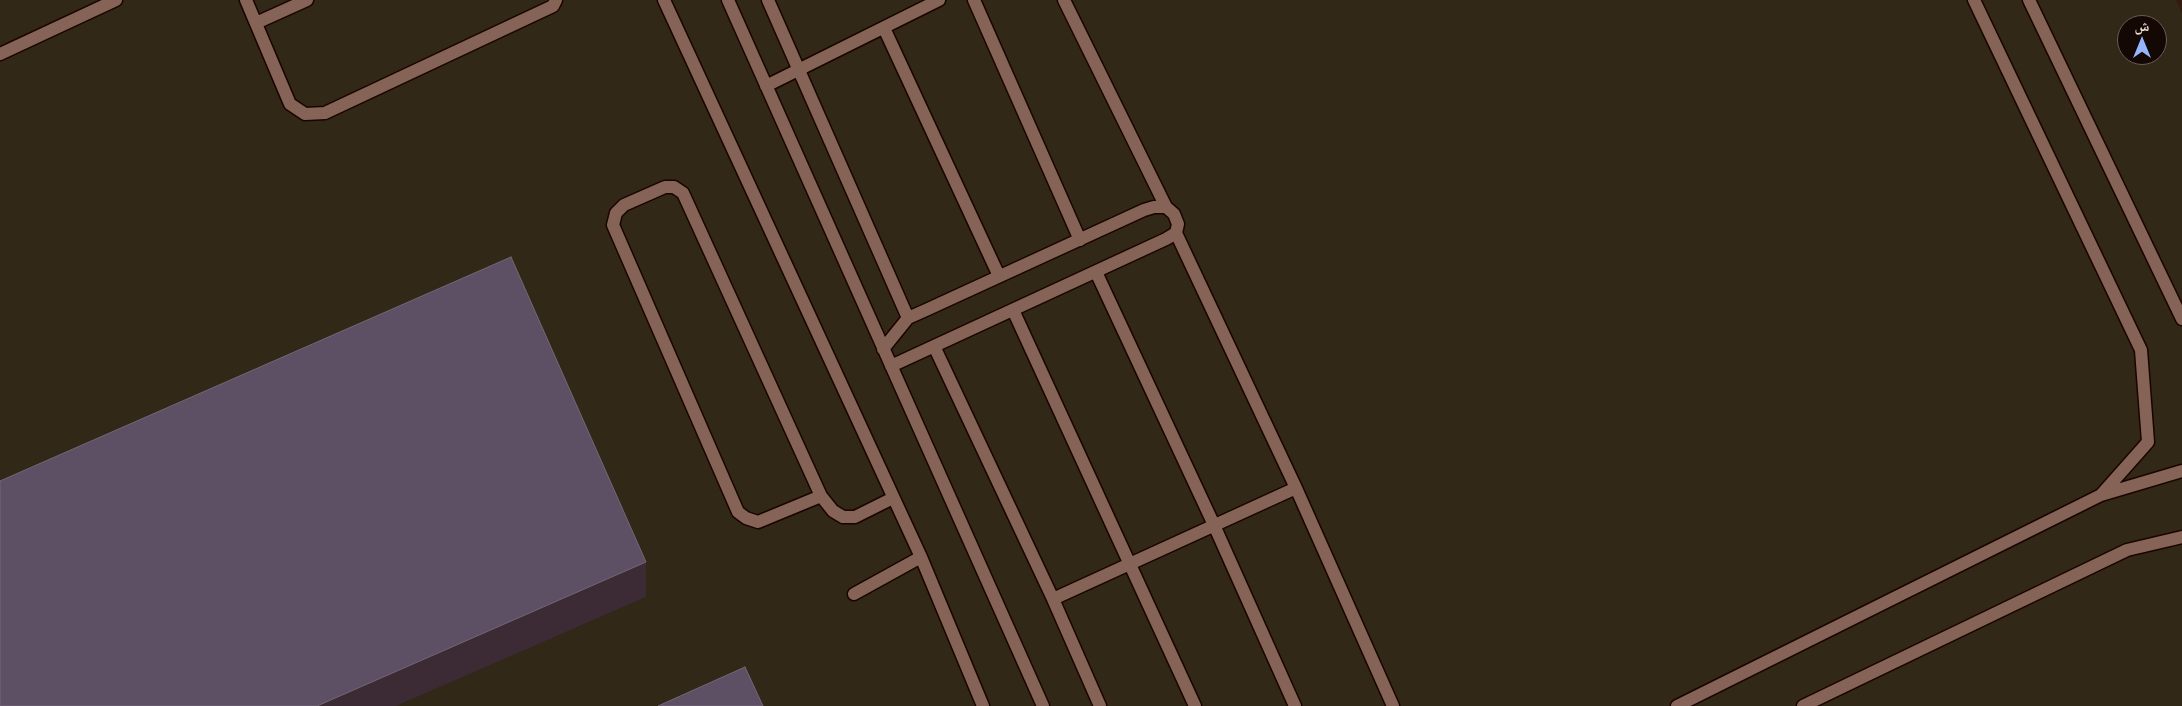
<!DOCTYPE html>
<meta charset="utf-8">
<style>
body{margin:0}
#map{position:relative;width:2182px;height:706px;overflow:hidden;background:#351a0f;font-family:Montserrat,"Noto Naskh Arabic",sans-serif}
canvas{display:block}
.north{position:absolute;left:2117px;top:15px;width:50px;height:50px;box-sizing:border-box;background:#140805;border:1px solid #6b5c57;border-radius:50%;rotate:0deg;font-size:14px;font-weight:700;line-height:20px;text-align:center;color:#edd9d2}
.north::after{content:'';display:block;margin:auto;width:18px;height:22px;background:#95b6fd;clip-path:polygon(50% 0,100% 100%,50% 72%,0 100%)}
</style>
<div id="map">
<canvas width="2182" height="706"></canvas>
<div class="north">ش</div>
</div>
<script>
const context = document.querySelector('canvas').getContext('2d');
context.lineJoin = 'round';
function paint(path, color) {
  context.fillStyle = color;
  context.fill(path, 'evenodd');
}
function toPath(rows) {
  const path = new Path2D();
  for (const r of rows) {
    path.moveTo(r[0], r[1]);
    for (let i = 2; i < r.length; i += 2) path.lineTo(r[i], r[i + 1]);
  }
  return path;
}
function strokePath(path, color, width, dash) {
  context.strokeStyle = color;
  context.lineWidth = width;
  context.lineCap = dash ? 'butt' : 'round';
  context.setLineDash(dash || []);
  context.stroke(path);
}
paint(toPath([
 [0,0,2176,0,2182,13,2182,706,0,706],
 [2127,25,2157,25,2157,55,2127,55]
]), '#312818');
const minor = toPath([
 [246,0,290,104,305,114,325,113,553,6,556,0],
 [664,0,921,557,983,706],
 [728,0,1043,706],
 [768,0,908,318],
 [974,0,1080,240],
 [1064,0,1166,207],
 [1974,0,2141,350,2148,442,2101,495],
 [2029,0,2182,319],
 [256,23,307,0],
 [884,28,999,276],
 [0,54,116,0],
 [766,86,939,0],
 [1176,233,1296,488,1393,706],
 [1096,272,1214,525,1295,706],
 [1013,310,1195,706],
 [934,346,1053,599,1100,706],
 [883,349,908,318,926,310,1144,210,1154,207,1166,207,1174,214,1178,224,1176,233,1166,239,891,366],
 [821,496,758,522,746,518,738,512,613,225,616,213,624,205,665,187,674,187,683,193,821,496,833,511,843,517,855,517,893,498],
 [854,594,921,557],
 [1053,599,1296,488],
 [1677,706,2101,495,2182,471],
 [1803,706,2127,550,2182,537]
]);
strokePath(minor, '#1b0400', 15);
strokePath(minor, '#856457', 12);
paint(toPath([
 [646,562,646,597,396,706,317,706]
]), '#3c2a35');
const building = toPath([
 [511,257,646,562,317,706,0,706,0,481,511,257],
 [745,667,763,706,658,706,745,667]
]);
paint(building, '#5e5064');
strokePath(building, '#756676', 1);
</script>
